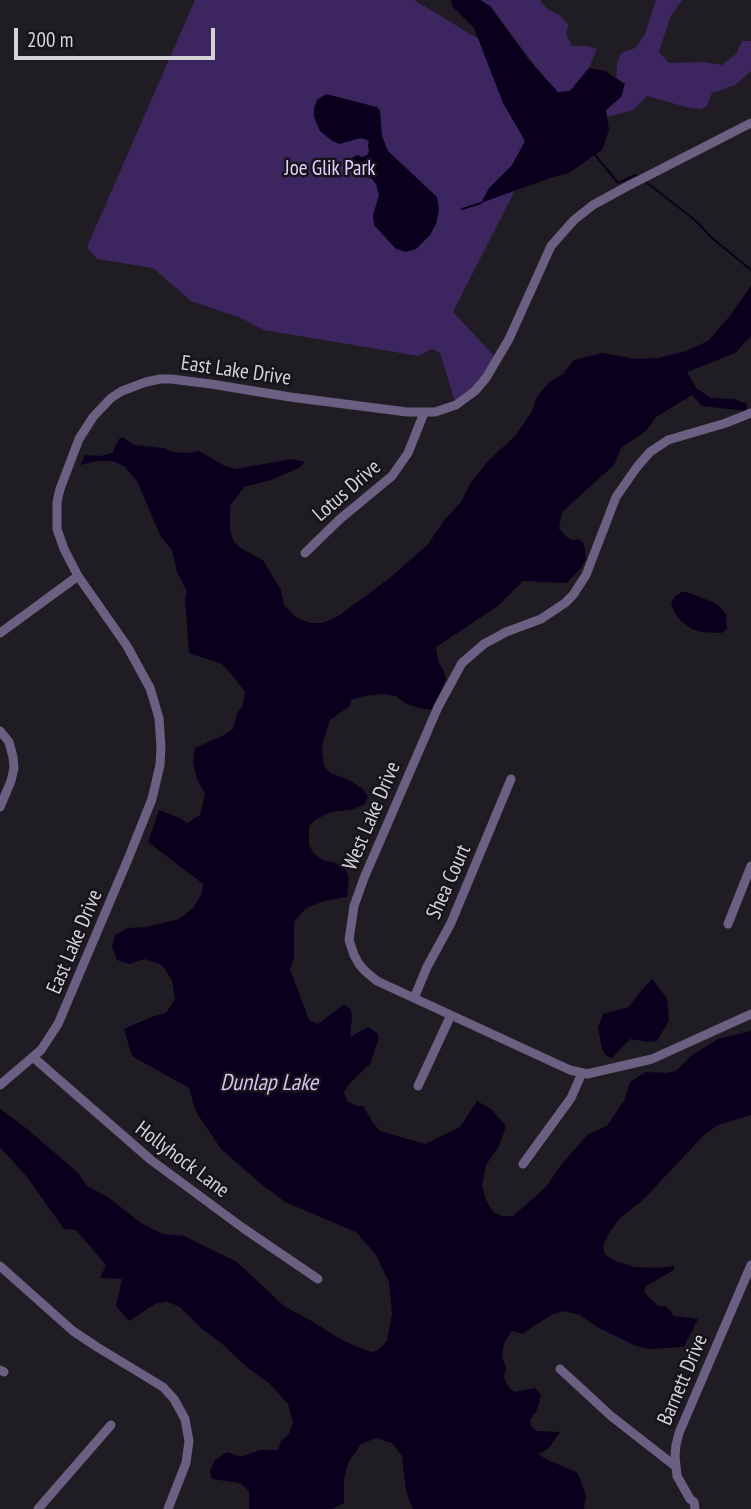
<!DOCTYPE html>
<style>
body{margin:0}
#map{position:relative;width:751px;height:1509px;overflow:hidden;background:#1f1c24;font-family:"PT Sans Narrow",sans-serif}
canvas{display:block}
.scale{position:absolute;left:14px;top:28px;width:201px;height:32px;box-sizing:border-box;border:4px solid #d4d3d8;border-top:0;padding-left:9px;font-size:21px;line-height:24px;white-space:nowrap;color:#d4d3d8;-webkit-text-stroke:5px #16131b;paint-order:stroke}
</style>
<div id="map">
<canvas width="751" height="1509"></canvas>
<div class="scale">200 m</div>
</div>
<script>
const context = document.querySelector('canvas').getContext('2d');
context.lineJoin = 'round';
function paint(path, color) {
  context.fillStyle = color;
  context.fill(path, 'evenodd');
}
function toPath(rows) {
  const path = new Path2D();
  for (const r of rows) {
    path.moveTo(r[0], r[1]);
    for (let i = 2; i < r.length; i += 2) path.lineTo(r[i], r[i + 1]);
  }
  return path;
}
function strokePath(path, color, width, dash) {
  context.strokeStyle = color;
  context.lineWidth = width;
  context.lineCap = dash ? 'butt' : 'round';
  context.setLineDash(dash || []);
  context.stroke(path);
}
function write(font, color, halo, rows, align = 'center') {
  context.font = font + ' "PT Sans Narrow",sans-serif';
  context.lineWidth = 5;
  context.setLineDash([]);
  context.textBaseline = 'middle';
  context.strokeStyle = halo;
  context.fillStyle = color;
  for (const [text, x, y, turn = 0] of rows) {
    context.save();
    context.translate(x, y);
    context.rotate((+turn || 0) * Math.PI / 180);
    context.textAlign = isNaN(turn) ? turn : align;
    if (halo) context.strokeText(text, 0, 0);
    context.fillText(text, 0, 0);
    context.restore();
  }
}
paint(toPath([
 [195,0,414,0,545,79,490,6,480,0,540,0,546,8,559,15,569,25,566,33,572,46,587,46,597,49,589,68,570,91,565,92,453,312,498,360,486,378,456,405,440,353,432,349,418,356,264,330,241,318,191,301,153,268,97,259,87,247],
 [656,0,682,0,670,18,659,52,669,63,703,62,722,65,736,54,742,41,751,41,751,71,735,85,712,93,707,106,701,109,686,107,647,96,633,110,607,117,606,110,621,97,624,84,616,78,617,63,621,53,635,48,645,34]
]), '#3d2560');
paint(toPath([
 [451,0,480,0,490,6,529,60,558,92,570,91,589,68,605,71,625,84,621,97,606,110,609,130,602,150,569,173,553,177,481,203,489,188,512,165,525,141,503,103,474,28,452,6],
 [326,94,377,107,380,111,382,136,388,151,437,197,439,209,436,224,430,235,416,249,406,252,396,249,374,225,373,215,379,195,376,184,372,179,350,168,346,164,350,159,357,155,362,157,367,155,369,152,368,146,369,142,367,140,361,138,339,144,331,140,320,131,314,117,314,108,317,100],
 [751,286,751,336,735,353,687,372,696,388,711,398,734,399,747,404,747,411,702,406,692,395,656,417,646,431,621,448,614,465,562,512,559,529,567,537,572,540,579,539,584,544,586,559,581,568,567,583,523,581,498,606,436,647,438,661,444,671,446,678,433,710,418,708,405,703,396,696,383,694,364,696,351,700,350,706,330,720,323,742,322,752,324,766,331,773,351,781,363,789,368,797,365,804,351,810,331,812,315,820,309,826,309,845,314,854,325,861,334,862,345,869,349,877,347,897,324,901,306,908,294,922,294,958,290,969,309,1020,318,1024,344,1004,351,1010,352,1018,350,1037,368,1027,377,1033,379,1038,370,1064,349,1084,344,1092,347,1101,357,1106,363,1106,373,1123,380,1131,425,1144,460,1127,477,1101,491,1109,506,1126,499,1146,486,1165,482,1186,486,1200,493,1212,502,1216,513,1216,546,1187,561,1165,588,1134,607,1126,625,1099,630,1082,646,1072,666,1073,676,1071,691,1056,718,1039,751,1031,751,1115,718,1125,704,1135,643,1200,619,1219,609,1233,603,1246,605,1254,613,1260,634,1267,658,1268,674,1266,674,1270,646,1286,644,1292,658,1306,666,1306,674,1316,698,1319,684,1347,649,1349,636,1346,599,1328,580,1315,563,1311,551,1315,522,1334,512,1331,504,1343,502,1357,506,1367,504,1377,507,1385,514,1392,535,1388,541,1395,537,1410,530,1420,531,1426,536,1431,560,1432,549,1448,538,1454,548,1460,576,1472,579,1476,586,1496,584,1509,413,1509,406,1491,402,1456,392,1443,376,1438,361,1444,348,1463,344,1480,344,1503,332,1509,249,1509,249,1491,240,1483,212,1479,210,1471,215,1460,227,1452,240,1457,260,1450,278,1450,281,1441,289,1434,293,1422,288,1404,270,1384,249,1369,220,1342,201,1328,180,1307,166,1301,155,1304,129,1321,116,1306,122,1279,100,1278,106,1265,76,1230,64,1229,27,1177,0,1147,0,1109,26,1128,62,1159,78,1173,87,1186,108,1197,141,1223,163,1234,184,1236,237,1262,284,1306,315,1323,337,1337,355,1346,371,1352,378,1350,387,1341,392,1314,389,1282,376,1255,356,1232,285,1202,260,1183,221,1149,196,1112,189,1088,132,1056,124,1029,154,1016,166,1013,175,999,172,980,162,965,145,959,129,964,117,960,112,947,115,935,128,928,146,927,179,919,193,908,202,893,203,884,148,842,159,810,180,818,187,823,200,815,205,794,197,779,193,763,195,748,224,735,233,729,237,714,243,705,245,692,232,675,222,664,189,653,185,598,187,592,177,572,172,550,161,537,137,481,124,466,113,461,97,461,80,465,85,455,101,456,112,453,119,439,122,437,134,445,164,448,172,452,188,453,199,451,225,466,236,469,292,459,305,462,299,468,271,480,244,487,230,506,230,531,234,542,242,549,263,560,281,590,284,605,297,618,310,623,323,623,340,615,391,577,428,544,446,518,461,502,470,484,487,462,515,436,531,413,537,397,549,382,563,374,574,360,602,353,636,359,659,358,686,351,708,341,729,317],
 [682,592,687,592,715,603,721,608,726,614,727,629,721,633,701,632,692,629,680,620,674,612,671,603,675,596],
 [652,979,667,998,669,1021,657,1041,649,1042,630,1039,612,1058,606,1056,602,1049,598,1028,603,1014,629,1007,639,993]
]), '#0a001d');
strokePath(toPath([
 [595,155,618,183,635,175,639,177],
 [646,182,695,220,712,238,751,270],
 [462,209,481,203]
]), '#0a001d', 2);
strokePath(toPath([
 [751,413,726,423,668,440,650,452,637,467,616,497,586,575,573,595,565,603,541,619,506,632,484,644,462,663,438,707,364,878,354,906,349,940,354,955,359,964,365,971,377,981,570,1070,587,1074,652,1059,751,1014],
 [305,553,340,519,392,476,408,453,424,413],
 [0,633,78,576],
 [0,731,9,742,13,757,14,768,11,781,0,807],
 [728,924,751,866],
 [414,998,427,967,451,923,511,779],
 [34,1058,151,1160,243,1228,318,1279],
 [0,1085,41,1050,58,1024,128,859,152,799,160,765,161,747,159,718,150,688,127,646,78,576,64,549,57,529,57,502,60,489,79,439,93,417,111,398,122,391,146,382,160,379,171,379,211,384,290,397,407,412,435,412,456,405,475,391,486,378,509,339,551,246,574,220,593,205,626,187,751,123],
 [418,1086,451,1015],
 [523,1164,571,1098,582,1073],
 [0,1266,73,1331,97,1347,163,1387,174,1399,185,1419,189,1441,186,1463,168,1509],
 [560,1369,611,1416,675,1466],
 [0,1370,4,1372],
 [38,1509,111,1425],
 [695,1509,694,1502,690,1499,677,1476,675,1456,676,1445,679,1433,751,1265]
]), '#6b6082', 9);
write('21px', '#e0d2fe', '#16131b', [
 ["Joe Glik Park",330,169]
]);
write('21px', '#d4d3d8', '#16131b', [
 ["East Lake Drive",236,371,8],
 ["Lotus Drive",347,491,-41],
 ["West Lake Drive",372,816,-67],
 ["Shea Court",449,882,-66],
 ["East Lake Drive",75,942,-67],
 ["Hollyhock Lane",182,1160,37],
 ["Barnett Drive",683,1380,-67]
]);
write('italic 23px', '#d1c4ef', '#16131b', [
 ["Dunlap Lake",269,1083]
]);
</script>
